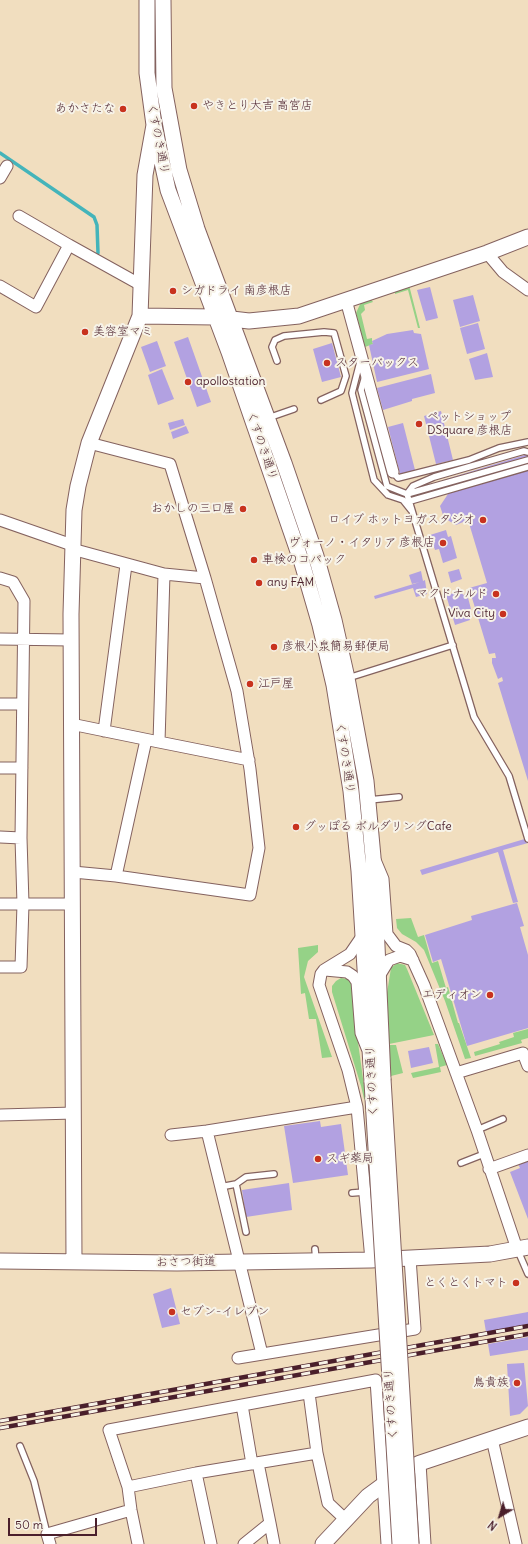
<!DOCTYPE html>
<meta charset="utf-8">
<style>
body{margin:0}
#map{position:relative;width:528px;height:1544px;overflow:hidden;background:#f1debf;font-family:Delius,sans-serif}
canvas{display:block}
.north{position:absolute;left:480px;top:1496px;width:40px;height:40px;-webkit-text-stroke:3px #f7f3e8;paint-order:stroke;rotate:218deg;font-size:11px;font-weight:700;line-height:16px;text-align:center;color:#4a1f2b}
.north::after{content:'';display:block;margin:auto;width:14px;height:18px;background:#4a1f2b;clip-path:polygon(50% 0,100% 100%,50% 72%,0 100%)}
.scale{position:absolute;left:8px;top:1518px;width:89px;height:18px;box-sizing:border-box;border:2px solid #4a1f2b;border-top:0;padding-left:5px;font-size:12px;line-height:14px;white-space:nowrap;color:#4a1f2b;-webkit-text-stroke:3px #f7f3e8;paint-order:stroke}
</style>
<div id="map">
<canvas width="528" height="1544"></canvas>
<div class="north">N</div>
<div class="scale">50 m</div>
</div>
<script>
const context = document.querySelector('canvas').getContext('2d');
context.lineJoin = 'round';
function paint(path, color) {
  context.fillStyle = color;
  context.fill(path, 'evenodd');
}
function toPath(rows) {
  const path = new Path2D();
  for (const r of rows) {
    path.moveTo(r[0], r[1]);
    for (let i = 2; i < r.length; i += 2) path.lineTo(r[i], r[i + 1]);
  }
  return path;
}
function strokePath(path, color, width, dash) {
  context.strokeStyle = color;
  context.lineWidth = width;
  context.lineCap = dash ? 'butt' : 'round';
  context.setLineDash(dash || []);
  context.stroke(path);
}
function write(font, color, halo, rows, align = 'center') {
  context.font = font + ' Delius,"Klee One",sans-serif';
  context.lineWidth = 4;
  context.setLineDash([]);
  context.textBaseline = 'middle';
  context.strokeStyle = halo;
  context.fillStyle = color;
  for (const [text, x, y, turn = 0] of rows) {
    context.save();
    context.translate(x, y);
    context.rotate((+turn || 0) * Math.PI / 180);
    context.textAlign = isNaN(turn) ? turn : align;
    if (halo) context.strokeText(text, 0, 0);
    context.fillText(text, 0, 0);
    context.restore();
  }
}
paint(toPath([
 [409,285,420,328,418,328,408,290,395,294,395,290],
 [370,298,373,302,364,305,365,310,361,314,367,339,372,338,372,341,373,344,365,347,356,313,362,300],
 [411,918,418,937,424,935,432,963,438,961,446,988,448,987,458,1023,459,1023,471,1058,465,1059,445,1001,424,950,416,942,402,934,397,928,396,919],
 [318,945,318,952,308,961,304,977,332,1057,322,1058,316,1019,309,1019,305,993,301,994,298,948],
 [397,963,405,965,407,969,434,1035,389,1044,387,993,391,968],
 [341,978,347,979,351,982,353,988,357,1035,366,1100,364,1099,361,1086,332,992,332,986,336,981],
 [528,1029,528,1038,521,1040,522,1043,475,1056,474,1052,500,1044,499,1042,514,1037,513,1033],
 [435,1044,438,1044,447,1065,440,1067,441,1072,413,1078,411,1073,439,1067],
 [389,1045,396,1045,403,1073,391,1076]
]), '#95d287');
strokePath(toPath([
 [0,153,94,217,97,225,98,253]
]), '#44b4ba', 3.5);
paint(toPath([
 [430,287,438,318,426,321,417,290],
 [473,295,480,321,460,327,453,300],
 [478,323,485,349,467,354,460,328],
 [413,330,414,333,421,334,429,369,377,382,369,345,373,344,372,341,387,334],
 [188,337,211,402,197,407,174,342],
 [157,341,166,366,150,372,141,347],
 [332,343,341,377,322,382,313,349],
 [487,353,493,377,475,380,469,359],
 [162,369,174,399,158,405,148,375],
 [431,374,435,393,412,399,412,401,383,410,377,388],
 [441,411,453,460,436,464,424,416],
 [183,419,185,425,170,430,168,423],
 [403,423,415,470,400,474,388,427],
 [186,426,189,433,173,439,171,432],
 [528,454,528,781,498,683,503,681,502,677,498,679,492,663,492,658,496,658,495,653,489,654,469,588,487,583,468,520,456,525,444,518,440,506,448,494,443,480],
 [446,530,448,537,451,536,457,558,443,563,439,549,435,550,430,535],
 [459,569,462,579,451,583,448,572],
 [421,571,423,581,425,580,427,594,416,597,413,588,375,599,374,596,420,582,412,584,409,575],
 [462,591,463,595,467,594,471,609,467,610,470,620,455,625,446,595],
 [528,838,528,843,503,850,518,902,513,903,498,852,422,875,420,870],
 [517,903,524,926,520,927,528,955,528,1028,467,1046,441,959,433,962,425,935,472,920,471,916],
 [429,1047,433,1063,411,1068,408,1051],
 [320,1121,321,1127,341,1124,348,1175,293,1183,284,1126],
 [528,1160,528,1219,510,1172,520,1168,518,1164],
 [289,1183,292,1210,246,1217,242,1190],
 [171,1288,180,1324,162,1328,153,1294],
 [528,1312,528,1324,486,1332,484,1320],
 [528,1337,528,1350,490,1356,488,1344],
 [524,1363,528,1406,520,1414,510,1416,507,1364]
]), '#b2a1e1');
const lane = toPath([
 [277,361,272,347,275,340,284,336,324,332,334,333,346,376,341,391,321,400],
 [360,362,352,393,374,480,388,495,403,500,411,510],
 [365,376,361,390,387,486,407,494,474,717,509,776,528,839],
 [268,418,294,409],
 [393,472,398,478,469,460,499,448,528,442],
 [407,494,413,486,434,477,524,451,528,452],
 [407,494,528,460],
 [407,502,528,467],
 [348,678,453,645],
 [369,800,399,797],
 [477,1130,503,1119],
 [461,1163,484,1154],
 [236,1184,246,1232],
 [220,1187,236,1184,246,1177,274,1174],
 [352,1193,365,1192],
 [315,1249,316,1261],
 [518,1251,528,1274],
 [20,1446,34,1481,47,1534]
]);
const street = toPath([
 [0,178,7,166],
 [69,245,141,285],
 [487,253,503,272,528,290],
 [0,286,36,307,69,245,19,216],
 [346,300,393,472],
 [89,443,170,464,205,578,164,574],
 [0,520,72,545],
 [0,578,13,582,24,601,21,838,23,904,21,967,0,967],
 [0,639,71,640],
 [0,704,22,704],
 [71,724,159,742,164,574,72,549],
 [104,731,126,565],
 [159,742,249,760],
 [0,768,22,768],
 [0,837,21,838],
 [375,860,383,879,387,934,396,946,406,950,410,954,424,985,477,1130,517,1249],
 [73,872,116,876,146,740],
 [116,876,250,895,259,848,250,769,237,691,205,578],
 [0,904,72,904],
 [363,935,350,954,324,970,321,974,319,985,348,1070,357,1107,371,1260],
 [325,970,347,972,353,976,357,982,361,1033,367,1048],
 [378,978,389,960,400,956,413,960],
 [456,1073,523,1053,528,1066],
 [0,1115,74,1113],
 [171,1135,207,1131],
 [489,1169,528,1155],
 [262,1354,207,1131,357,1107],
 [238,1358,415,1329,410,1258],
 [309,1393,317,1453],
 [242,1405,252,1464],
 [492,1439,516,1544],
 [420,1463,425,1544],
 [196,1473,211,1544],
 [128,1487,196,1473,317,1453,328,1503,345,1519],
 [270,1523,274,1544],
 [50,1544,47,1534,131,1510],
 [138,1544,131,1510,128,1487,109,1430,376,1380,387,1544],
 [244,1544,270,1523,258,1463]
]);
const secondary = toPath([
 [147,0,147,73,154,125,168,190,229,352,302,563,320,625,334,685,351,791,359,871,372,1082],
 [163,0,164,88,179,170,197,229,284,463,316,556,334,620,347,678,366,781,373,857,383,1079],
 [140,316,215,317,249,321,299,316,487,253,528,237],
 [0,1261,177,1263,371,1260,490,1254,528,1247],
 [74,1261,71,614,74,510,78,486,89,443,140,316,145,175,154,125],
 [323,1544,368,1496,402,1471,420,1463,528,1427]
]);
strokePath(lane, '#84625f', 8);
strokePath(street, '#84625f', 13);
strokePath(secondary, '#84625f', 17);
strokePath(lane, '#fff', 5.5);
strokePath(street, '#fff', 11);
strokePath(secondary, '#fff', 15);
const rail = toPath([
 [0,1421,528,1326],
 [0,1428,528,1334]
]);
strokePath(rail, '#4a1f2b', 4.5);
strokePath(rail, '#f7f3e8', 3, [9]);
const secondaryBridge = toPath([
 [383,1079,411,1544],
 [372,1082,400,1544]
]);
strokePath(secondaryBridge, '#84625f', 17, []);
strokePath(secondaryBridge, '#fff', 15);
for (const [x, y, r, color] of [
 [194,106,4,"#c8321e"],
 [123,109,4,"#c8321e"],
 [173,291,4,"#c8321e"],
 [85,332,4,"#c8321e"],
 [327,363,4,"#c8321e"],
 [188,382,4,"#c8321e"],
 [419,424,4,"#c8321e"],
 [243,509,4,"#c8321e"],
 [483,520,4,"#c8321e"],
 [443,543,4,"#c8321e"],
 [254,560,4,"#c8321e"],
 [259,583,4,"#c8321e"],
 [496,594,4,"#c8321e"],
 [503,614,4,"#c8321e"],
 [274,647,4,"#c8321e"],
 [250,684,4,"#c8321e"],
 [296,827,4,"#c8321e"],
 [490,995,4,"#c8321e"],
 [318,1159,4,"#c8321e"],
 [516,1283,4,"#c8321e"],
 [172,1312,4,"#c8321e"],
 [517,1383,4,"#c8321e"]
]) {
  const dot = new Path2D();
  dot.arc(x, y, r, 0, 2 * Math.PI);
  context.fillStyle = color;
  context.fill(dot);
  strokePath(dot, '#f7f3e8', 1.5);
}
write('12px', '#4a1f2b', '#f7f3e8', [
 ["やきとり大吉 高宮店",202,106],
 ["あかさたな",115,109,"right"],
 ["シガドライ 南彦根店",181,291],
 ["美容室マミ",93,332],
 ["スターバックス",335,363],
 ["apollostation",196,382],
 ["ペットショップ",427,417],
 ["DSquare 彦根店",427,431],
 ["おかしの三口屋",235,509,"right"],
 ["ロイブ ホットヨガスタジオ",475,520,"right"],
 ["ヴォーノ・イタリア 彦根店",435,543,"right"],
 ["車検のコパック",262,560],
 ["any FAM",267,583],
 ["マクドナルド",488,594,"right"],
 ["Viva City",495,614,"right"],
 ["彦根小泉簡易郵便局",282,647],
 ["江戸屋",258,684],
 ["グッぽる ボルダリングCafe",304,827],
 ["エディオン",482,995,"right"],
 ["スギ薬局",326,1159],
 ["とくとくトマト",508,1283,"right"],
 ["セブン-イレブン",180,1312],
 ["鳥貴族",509,1383,"right"]
], 'left');
write('12px', '#4a1f2b', '#f7f3e8', [
 ["くすのき通り",158,139,79],
 ["くすのき通り",262,446,71],
 ["くすのき通り",345,758,81],
 ["くすのき通り",372,1081,-93],
 ["おさつ街道",186,1262,-1],
 ["くすのき通り",391,1404,-94]
]);
</script>
